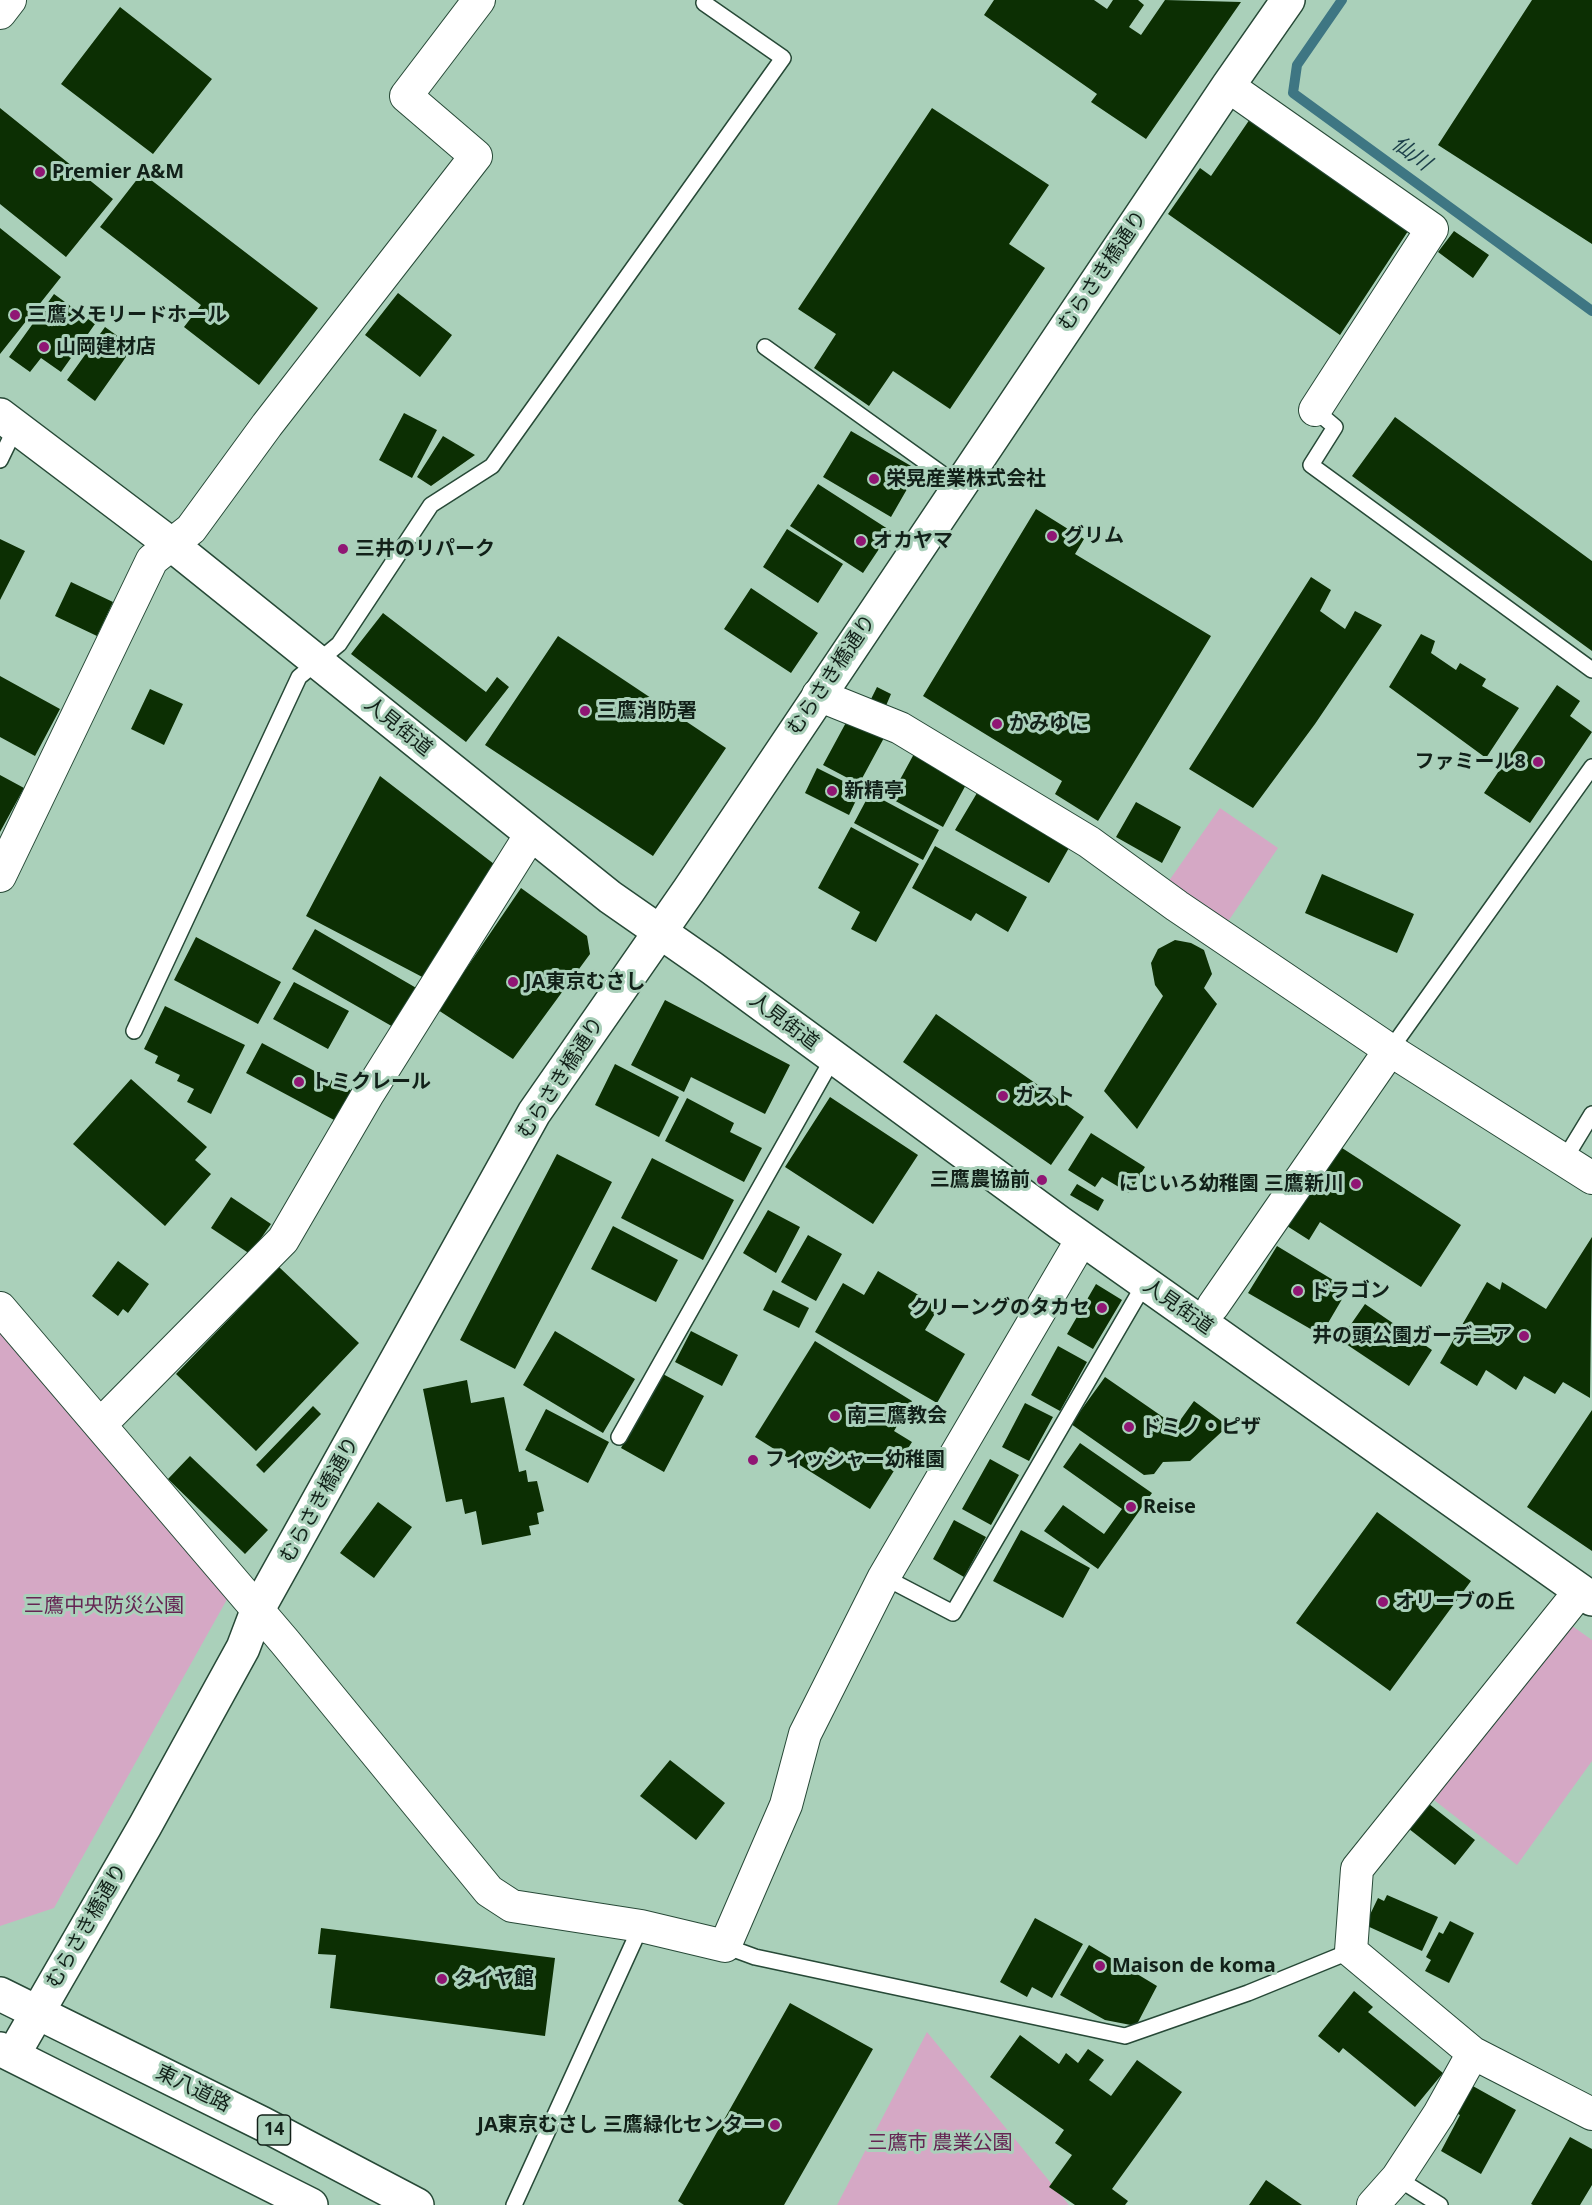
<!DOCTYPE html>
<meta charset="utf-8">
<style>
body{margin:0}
canvas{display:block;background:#aad0ba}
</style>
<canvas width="1592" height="2205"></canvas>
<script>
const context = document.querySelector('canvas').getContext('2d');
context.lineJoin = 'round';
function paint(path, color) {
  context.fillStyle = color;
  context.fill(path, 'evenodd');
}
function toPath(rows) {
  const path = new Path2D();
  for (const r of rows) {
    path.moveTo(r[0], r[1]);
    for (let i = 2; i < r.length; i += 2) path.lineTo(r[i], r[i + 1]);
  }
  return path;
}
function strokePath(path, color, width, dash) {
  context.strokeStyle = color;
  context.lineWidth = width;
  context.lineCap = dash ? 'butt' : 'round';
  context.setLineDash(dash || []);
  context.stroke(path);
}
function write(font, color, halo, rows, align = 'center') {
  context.font = font + ' "Noto Sans","Noto Sans JP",sans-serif';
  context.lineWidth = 6;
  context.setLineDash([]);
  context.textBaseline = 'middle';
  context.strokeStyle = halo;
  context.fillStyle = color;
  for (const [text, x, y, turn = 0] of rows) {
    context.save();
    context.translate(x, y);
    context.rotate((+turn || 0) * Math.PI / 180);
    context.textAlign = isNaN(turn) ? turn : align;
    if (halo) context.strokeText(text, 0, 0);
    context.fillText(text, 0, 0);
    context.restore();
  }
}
paint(toPath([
 [1220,808,1278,848,1227,923,1166,885],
 [0,1321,230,1594,54,1908,0,1926],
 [1568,1623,1592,1640,1592,1761,1517,1865,1429,1796],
 [927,2032,1069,2205,837,2205]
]), '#d5a8c5');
strokePath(toPath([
 [1342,0,1297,65,1293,93,1592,311]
]), '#3e7683', 10);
paint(toPath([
 [994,0,1094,0,1107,9,1113,0,1138,0,1144,5,1129,27,1141,35,1165,0,1241,2,1146,139,1091,102,1097,94,984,15],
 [1532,0,1592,0,1592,244,1438,145],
 [120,7,212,79,153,154,61,84],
 [0,108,113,199,66,257,0,204],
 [932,108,1049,185,1009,244,1045,268,950,409,893,371,869,406,814,368,836,334,798,309],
 [1252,116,1412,225,1340,335,1168,214,1200,168,1211,176],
 [142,173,318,308,259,385,184,327,201,305,100,227],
 [0,228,61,277,0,354],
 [1454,231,1489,255,1473,278,1438,252],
 [398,293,452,335,420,377,365,335],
 [54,294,95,324,61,372,41,358,30,372,9,357],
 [105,327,133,347,95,401,67,380],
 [404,413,437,430,412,478,379,460],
 [1395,417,1592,561,1592,651,1352,476],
 [851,431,918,470,891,517,823,477],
 [443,436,475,455,431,486,417,477],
 [818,484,891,531,863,573,790,526],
 [1036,509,1084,539,1075,554,1211,636,1098,821,1055,794,1062,781,923,696],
 [787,529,843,564,818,603,763,567],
 [0,539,25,551,0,600],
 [1311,577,1331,590,1320,611,1345,629,1355,611,1382,625,1315,724,1253,808,1189,769],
 [71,582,113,602,97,636,55,616],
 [751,588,818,633,791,673,724,629],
 [383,613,486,692,497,677,509,687,466,742,351,654],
 [1421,634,1435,641,1431,653,1456,670,1460,663,1486,679,1482,686,1519,708,1486,758,1389,687],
 [558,636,726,748,653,856,485,745],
 [0,676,60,709,35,756,0,737],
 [1557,685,1580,701,1570,716,1592,732,1530,823,1484,793],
 [877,687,891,694,885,708,870,701],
 [150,689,183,704,164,745,131,729],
 [849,717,885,736,859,784,823,765],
 [915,752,968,781,943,827,890,798],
 [817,768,861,790,849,815,805,793],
 [0,775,24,788,0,832],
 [380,776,494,864,428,980,306,916],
 [870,793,939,830,923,860,854,823],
 [977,793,1070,846,1049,883,955,830],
 [1136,802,1181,827,1162,863,1116,837],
 [851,827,919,864,876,942,851,929,860,912,818,888],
 [935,846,1027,897,1008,932,976,913,971,921,912,888],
 [1322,874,1414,914,1397,953,1305,913],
 [521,888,587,936,590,954,513,1059,438,1010],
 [315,929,418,989,395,1028,292,969],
 [196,937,281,982,258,1024,174,980],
 [1175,940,1191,943,1204,950,1212,974,1204,988,1217,1004,1137,1129,1104,1091,1163,996,1155,985,1151,963,1158,949],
 [294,982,349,1011,328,1049,273,1019],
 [665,1000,790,1065,765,1114,691,1077,684,1092,631,1065],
 [165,1006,245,1045,211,1114,187,1102,194,1089,177,1081,180,1075,155,1063,158,1056,144,1049],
 [936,1014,1084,1117,1051,1165,903,1062],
 [262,1043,352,1091,336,1121,246,1073],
 [615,1064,679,1097,659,1137,595,1105],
 [131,1079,207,1147,195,1160,211,1174,165,1226,73,1144],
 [830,1097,918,1155,873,1224,785,1167],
 [687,1098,734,1123,730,1132,762,1148,744,1182,665,1141],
 [1091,1133,1145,1167,1129,1193,1102,1177,1095,1187,1068,1170],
 [1339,1146,1461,1225,1421,1287,1320,1222,1309,1240,1287,1226],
 [557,1154,612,1182,515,1369,460,1340],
 [652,1158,734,1200,703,1260,621,1218],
 [1077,1184,1104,1200,1098,1211,1070,1195],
 [231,1197,271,1224,250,1254,211,1228],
 [768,1210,800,1227,776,1273,743,1253],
 [613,1226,678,1260,656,1302,591,1269],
 [808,1235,842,1254,816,1301,781,1282],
 [1592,1237,1590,1398,1563,1382,1555,1394,1524,1376,1516,1390,1486,1370,1477,1386,1440,1363,1487,1282,1500,1290,1502,1282,1546,1309],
 [1277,1246,1348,1289,1321,1335,1248,1293],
 [118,1261,149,1284,128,1313,123,1309,118,1316,92,1296],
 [279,1267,359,1343,256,1451,176,1374],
 [878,1271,939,1307,925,1330,965,1354,937,1403,815,1332,843,1283,864,1295],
 [1096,1284,1122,1300,1093,1349,1067,1334],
 [773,1290,809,1308,799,1328,763,1310],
 [1365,1304,1432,1350,1409,1386,1340,1340],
 [555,1331,635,1379,603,1433,523,1385],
 [691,1331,738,1355,722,1386,675,1362],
 [815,1341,912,1401,894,1431,912,1442,870,1509,755,1437],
 [1058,1346,1087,1362,1060,1411,1031,1395],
 [661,1373,704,1396,664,1472,621,1448],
 [1105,1377,1176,1426,1194,1401,1228,1426,1190,1461,1163,1462,1154,1474,1144,1475,1071,1424],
 [467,1380,471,1403,504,1397,519,1472,526,1470,528,1482,537,1481,544,1511,537,1513,539,1524,529,1526,531,1535,482,1545,476,1511,465,1514,462,1499,446,1502,423,1389],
 [1025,1403,1053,1417,1029,1461,1002,1447],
 [313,1406,321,1414,264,1473,256,1465],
 [546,1409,609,1442,588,1483,525,1450],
 [1592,1410,1592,1551,1527,1507],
 [1080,1443,1152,1493,1098,1569,1044,1531,1063,1505,1104,1534,1122,1509,1063,1467],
 [190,1456,268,1530,245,1554,168,1479],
 [990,1459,1019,1475,991,1525,962,1509],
 [378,1502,412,1527,374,1578,340,1553],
 [1377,1512,1471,1581,1390,1691,1296,1623],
 [954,1520,986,1537,964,1577,933,1559],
 [1021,1530,1090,1568,1063,1618,993,1581],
 [670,1760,725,1803,696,1840,640,1796],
 [1424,1800,1475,1840,1455,1865,1404,1825],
 [1387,1895,1438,1917,1422,1951,1365,1925,1378,1898,1384,1901],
 [1035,1918,1083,1944,1052,1998,1032,1987,1027,1997,1000,1982],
 [1450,1921,1474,1933,1449,1983,1425,1971,1431,1960,1426,1957,1439,1932,1443,1934],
 [321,1928,555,1958,545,2036,330,2008,336,1955,318,1954],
 [1089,1945,1157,1986,1136,2026,1105,2020,1060,1995],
 [1354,1991,1373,2007,1368,2012,1443,2073,1415,2107,1343,2048,1339,2053,1318,2036],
 [790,2003,873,2049,784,2205,684,2205,678,2201],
 [1020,2035,1059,2064,1066,2053,1078,2063,1088,2049,1104,2060,1089,2080,1111,2096,1137,2060,1182,2092,1112,2189,1128,2201,1125,2205,1075,2205,1049,2187,1072,2155,1055,2143,1064,2130,990,2077],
 [1471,2085,1516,2110,1481,2174,1441,2151,1460,2115,1456,2113],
 [1570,2137,1592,2149,1592,2185,1580,2205,1533,2205,1531,2204],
 [1266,2180,1302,2205,1249,2205]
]), '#0c2f03');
const service = toPath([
 [765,347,959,486],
 [1315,410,1335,427,1311,465,1592,670],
 [0,460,16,427],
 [134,1031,299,677,339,644,431,505,492,466,783,58,704,3],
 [1390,1050,1592,767],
 [1564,1160,1592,1114],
 [619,1437,833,1058],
 [884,1577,953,1613,1145,1283],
 [725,1946,755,1957,1125,2036,1248,1993,1351,1951],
 [1397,2178,1440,2205],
 [514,2205,641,1926]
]);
const minor = toPath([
 [0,13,10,0],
 [1228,86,1432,229,1315,410],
 [818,695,900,728,1089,842,1177,906,1390,1050,1592,1178],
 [0,876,152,560,191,529,267,425,476,156,406,96,479,0],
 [1213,1306,1390,1050],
 [0,1308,285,1642,489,1891,512,1906,641,1926,725,1946,786,1805,805,1734,884,1577,1082,1239],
 [100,1425,283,1240,368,1094,531,834],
 [1580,1591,1357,1869,1351,1951,1473,2053,1592,2114],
 [1373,2205,1397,2178,1439,2114,1473,2053]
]);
const tertiary = toPath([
 [13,2055,145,1826,243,1648,257,1611,534,1113,689,890,1228,86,1288,0]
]);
const secondary = toPath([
 [0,415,172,545,610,897,712,968,1060,1223,1592,1599]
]);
const primary = toPath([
 [0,1994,263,2124,417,2205],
 [0,2049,311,2205]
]);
strokePath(service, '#274937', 18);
strokePath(minor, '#274937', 34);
strokePath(tertiary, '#274937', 36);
strokePath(secondary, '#274937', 36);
strokePath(primary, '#274937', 36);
strokePath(service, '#fff', 15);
strokePath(minor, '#fff', 32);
strokePath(tertiary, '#fff', 33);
strokePath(secondary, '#fff', 33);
strokePath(primary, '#fff', 33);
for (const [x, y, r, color] of [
 [40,172,6,"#901674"],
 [15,315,6,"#901674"],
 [44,347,6,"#901674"],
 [874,479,6,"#901674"],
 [1052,536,6,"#901674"],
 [861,541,6,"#901674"],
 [343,549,6,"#901674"],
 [585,711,6,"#901674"],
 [997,724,6,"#901674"],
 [1538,762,6,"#901674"],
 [832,791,6,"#901674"],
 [513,982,6,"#901674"],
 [299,1082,6,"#901674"],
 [1003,1096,6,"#901674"],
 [1042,1180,6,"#901674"],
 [1356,1184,6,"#901674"],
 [1298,1291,6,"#901674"],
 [1102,1308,6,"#901674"],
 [1524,1336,6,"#901674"],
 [835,1416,6,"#901674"],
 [1129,1427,6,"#901674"],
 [753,1460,6,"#901674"],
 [1131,1507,6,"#901674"],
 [1383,1602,6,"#901674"],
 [1100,1966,6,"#901674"],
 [442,1979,6,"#901674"],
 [775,2125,6,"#901674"]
]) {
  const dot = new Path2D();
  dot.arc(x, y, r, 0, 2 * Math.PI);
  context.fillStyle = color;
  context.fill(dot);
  strokePath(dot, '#aad0ba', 2);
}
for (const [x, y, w] of [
 [274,2130,33]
]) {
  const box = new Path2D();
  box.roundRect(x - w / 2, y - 15, w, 30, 4.5);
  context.fillStyle = '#aad0ba';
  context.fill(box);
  strokePath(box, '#122119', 1.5);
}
write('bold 18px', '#122119', null, [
 ["14",274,2130]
]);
write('bold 20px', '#122119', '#aad0ba', [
 ["Premier A&M",52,172],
 ["三鷹メモリードホール",27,315],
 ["山岡建材店",56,347],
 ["栄晃産業株式会社",886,479],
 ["グリム",1064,536],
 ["オカヤマ",873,541],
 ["三井のリパーク",355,549],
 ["三鷹消防署",597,711],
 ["かみゆに",1009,724],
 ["ファミール8",1526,762,"right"],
 ["新精亭",844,791],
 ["JA東京むさし",525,982],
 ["トミクレール",311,1082],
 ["ガスト",1015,1096],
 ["三鷹農協前",1030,1180,"right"],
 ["にじいろ幼稚園 三鷹新川",1344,1184,"right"],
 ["ドラゴン",1310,1291],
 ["クリーングのタカセ",1090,1308,"right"],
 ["井の頭公園ガーデニア",1512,1336,"right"],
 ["南三鷹教会",847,1416],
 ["ドミノ・ピザ",1141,1427],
 ["フィッシャー幼稚園",765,1460],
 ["Reise",1143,1507],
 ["オリーブの丘",1395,1602],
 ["Maison de koma",1112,1966],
 ["タイヤ館",454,1979],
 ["JA東京むさし 三鷹緑化センター",763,2125,"right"]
], 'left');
write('20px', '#122119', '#aad0ba', [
 ["むらさき橋通り",1103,271,-56],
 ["むらさき橋通り",832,675,-56],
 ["人見街道",398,727,39],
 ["人見街道",784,1022,37],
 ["むらさき橋通り",561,1078,-57],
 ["人見街道",1178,1307,35],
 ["むらさき橋通り",320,1500,-61],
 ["むらさき橋通り",87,1926,-60],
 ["東八道路",193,2089,26]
]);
write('20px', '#652553', '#aad0ba', [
 ["三鷹中央防災公園",104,1606],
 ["三鷹市 農業公園",940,2143]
]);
write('italic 21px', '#1b3e48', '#aad0ba', [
 ["仙川",1411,154,36]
]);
</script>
